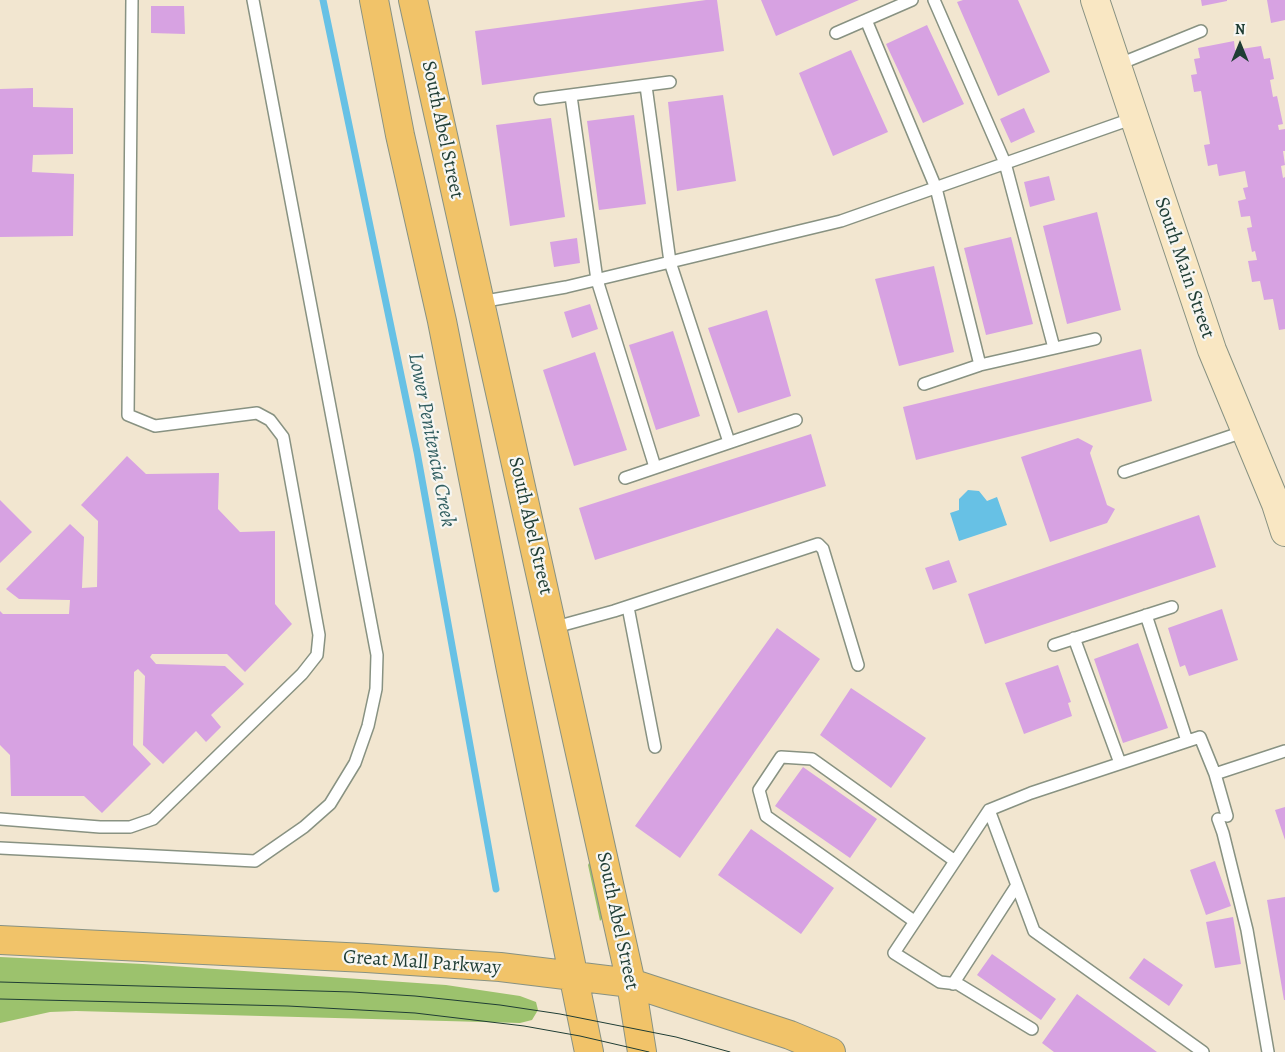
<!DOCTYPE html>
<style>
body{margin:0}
#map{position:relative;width:1285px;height:1052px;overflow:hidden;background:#f2e6d0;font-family:Alegreya,serif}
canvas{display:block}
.north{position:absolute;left:1215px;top:20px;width:50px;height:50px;-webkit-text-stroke:4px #f6f6f2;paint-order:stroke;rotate:0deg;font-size:14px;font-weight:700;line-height:20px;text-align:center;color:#1f3d34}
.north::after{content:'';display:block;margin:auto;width:18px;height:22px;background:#1f3d34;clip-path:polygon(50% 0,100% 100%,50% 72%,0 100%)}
</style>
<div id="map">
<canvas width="1285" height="1052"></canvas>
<div class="north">N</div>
</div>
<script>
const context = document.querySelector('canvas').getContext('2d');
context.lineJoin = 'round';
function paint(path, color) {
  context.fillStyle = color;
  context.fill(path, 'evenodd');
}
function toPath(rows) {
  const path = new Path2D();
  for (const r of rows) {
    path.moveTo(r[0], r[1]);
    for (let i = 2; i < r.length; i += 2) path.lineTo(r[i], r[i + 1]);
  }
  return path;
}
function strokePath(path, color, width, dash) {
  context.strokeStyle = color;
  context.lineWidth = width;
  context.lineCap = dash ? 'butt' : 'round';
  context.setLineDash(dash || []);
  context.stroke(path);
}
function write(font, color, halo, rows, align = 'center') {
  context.font = font + ' Alegreya,serif';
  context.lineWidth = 4.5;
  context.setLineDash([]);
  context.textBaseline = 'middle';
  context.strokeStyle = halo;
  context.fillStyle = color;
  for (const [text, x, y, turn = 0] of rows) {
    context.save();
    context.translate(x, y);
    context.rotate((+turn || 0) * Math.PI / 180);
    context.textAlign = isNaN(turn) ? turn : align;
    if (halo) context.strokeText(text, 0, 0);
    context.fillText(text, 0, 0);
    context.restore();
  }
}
paint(toPath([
 [589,863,592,865,602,916,602,919,600,921,588,865],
 [0,957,143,964,446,985,520,996,536,1002,538,1010,532,1020,520,1023,76,1011,50,1012,0,1023]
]), '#9cc26d');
paint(toPath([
 [968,490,979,491,987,501,997,497,1007,525,959,541,950,513,959,510,959,499]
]), '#67c1e5');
strokePath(toPath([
 [323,0,417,452,496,889]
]), '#67c1e5', 7);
paint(toPath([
 [706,0,717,0,724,51,482,85,475,31],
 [761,0,859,0,776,36],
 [963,0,1018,0,1050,72,998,96,957,2],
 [1201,0,1227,0,1227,1,1202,6],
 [1267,0,1285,0,1285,20,1271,23],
 [151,6,184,6,185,34,151,33],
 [927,25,964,104,923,123,886,44],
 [1234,41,1235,50,1261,46,1264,59,1270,58,1274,79,1270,80,1273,97,1277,96,1283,124,1278,125,1279,130,1285,129,1285,151,1283,151,1285,165,1281,166,1283,178,1285,177,1285,329,1279,330,1273,299,1264,300,1260,281,1252,282,1248,261,1257,260,1255,251,1252,252,1247,228,1252,227,1250,216,1241,217,1238,201,1246,199,1243,188,1248,187,1245,171,1219,176,1217,164,1208,166,1204,145,1210,144,1201,91,1194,92,1191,75,1197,74,1194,59,1200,58,1198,48],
 [851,50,888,132,833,156,799,73],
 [33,88,33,107,73,108,73,154,33,155,32,172,74,174,73,236,0,237,0,89],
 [723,95,736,181,677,191,668,102],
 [1024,108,1035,132,1011,143,1000,119],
 [634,115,646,204,599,210,587,121],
 [551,118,565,217,510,226,496,125],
 [1049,176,1055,200,1030,207,1024,182],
 [1097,212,1121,310,1067,324,1043,226],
 [1011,237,1033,324,986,335,964,248],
 [577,238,580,263,554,267,550,242],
 [934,266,954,352,899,366,875,279],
 [590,304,598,329,572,338,564,312],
 [767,310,791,396,738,413,708,328],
 [673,331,700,416,656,430,629,345],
 [1141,349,1152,401,916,460,903,407],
 [595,352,627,450,574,466,543,370],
 [811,434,826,486,595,560,579,508],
 [1078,438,1093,446,1090,453,1107,505,1115,509,1107,523,1050,542,1021,457],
 [127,456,146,474,219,473,218,509,240,532,275,531,275,604,292,624,245,672,227,654,152,654,150,657,156,664,225,666,244,684,211,715,221,727,206,742,196,731,163,764,143,745,145,676,138,669,134,672,133,745,151,764,102,813,84,796,11,796,10,755,0,745,0,611,3,614,69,614,70,600,19,599,6,589,70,524,84,537,82,588,97,587,98,521,81,505],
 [0,500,32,532,0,563],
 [1199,515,1216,567,985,644,968,594],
 [949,560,957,582,933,590,925,568],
 [1222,609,1238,660,1189,676,1185,665,1180,667,1168,628],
 [777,628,820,659,680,858,635,826],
 [1138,643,1168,728,1123,743,1094,659],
 [1058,665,1071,702,1068,703,1072,716,1024,734,1005,683],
 [851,688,926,738,891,788,820,735],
 [803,767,877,819,850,858,775,806],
 [1285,807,1285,840,1275,810],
 [751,829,834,888,801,934,718,875],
 [1215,861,1231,906,1206,915,1190,870],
 [1285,897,1285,1000,1284,1000,1267,900],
 [1233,917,1241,964,1215,968,1206,922],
 [992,954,1056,999,1041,1020,977,975],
 [1144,958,1183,985,1169,1006,1129,978],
 [1077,994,1157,1052,1054,1052,1042,1043]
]), '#d7a2e2');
const service = toPath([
 [934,0,1005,163,1054,348],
 [866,20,936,188,980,365],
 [836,33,912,0],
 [1117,65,1201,31],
 [646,86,670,262,729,442],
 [571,96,597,280,655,467],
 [540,99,670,82],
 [480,302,566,287,841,221,1134,118],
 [924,384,980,365,1095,339],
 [1124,472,1246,431],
 [625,478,796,420],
 [628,607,655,747],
 [1146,615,1187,741],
 [552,628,614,611,818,544,823,549,858,665],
 [1074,638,1120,763],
 [1054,645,1172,607],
 [1215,774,1285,751],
 [989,810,1034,931,1203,1052],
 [0,819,100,827,130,827,153,819,302,674,317,655,319,635,283,437,270,420,257,413,155,426,128,415,132,0],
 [1218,819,1223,833,1247,930,1268,1052],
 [0,848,255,861,304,827,330,804,355,763,368,726,376,689,377,655,253,0],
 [914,921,766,816,759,790,781,757,812,759,955,861],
 [953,984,1017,885],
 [1032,1029,958,984,940,982,894,953,989,810,1031,793,1200,737,1215,774,1227,816]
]);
const secondary = toPath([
 [1095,0,1212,350,1276,504,1285,532]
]);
const primary = toPath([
 [374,0,400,135,442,321,511,670,589,1052],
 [413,0,631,983,642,1052],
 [0,940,366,958,500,967,631,983,790,1035,831,1052]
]);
strokePath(service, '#889282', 14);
strokePath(secondary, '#889282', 30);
strokePath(primary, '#889282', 30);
strokePath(service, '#fff', 11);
strokePath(secondary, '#f9e7c3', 28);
strokePath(primary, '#f1c369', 28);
strokePath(toPath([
 [0,982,352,992,415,996,500,1005,560,1014,676,1037,730,1052],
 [0,999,288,1006,415,1013,524,1026,580,1036,649,1052]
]), '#1f3d34', 1);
write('20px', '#1f3d34', '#f6f6f2', [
 ["South Abel Street",442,130,78],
 ["South Main Street",1184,268,71],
 ["South Abel Street",530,526,77],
 ["South Abel Street",617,921,78],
 ["Great Mall Parkway",422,963,4]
]);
write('italic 21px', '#315e60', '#f6f6f2', [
 ["Lower Penitencia Creek",431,440,79]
]);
</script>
